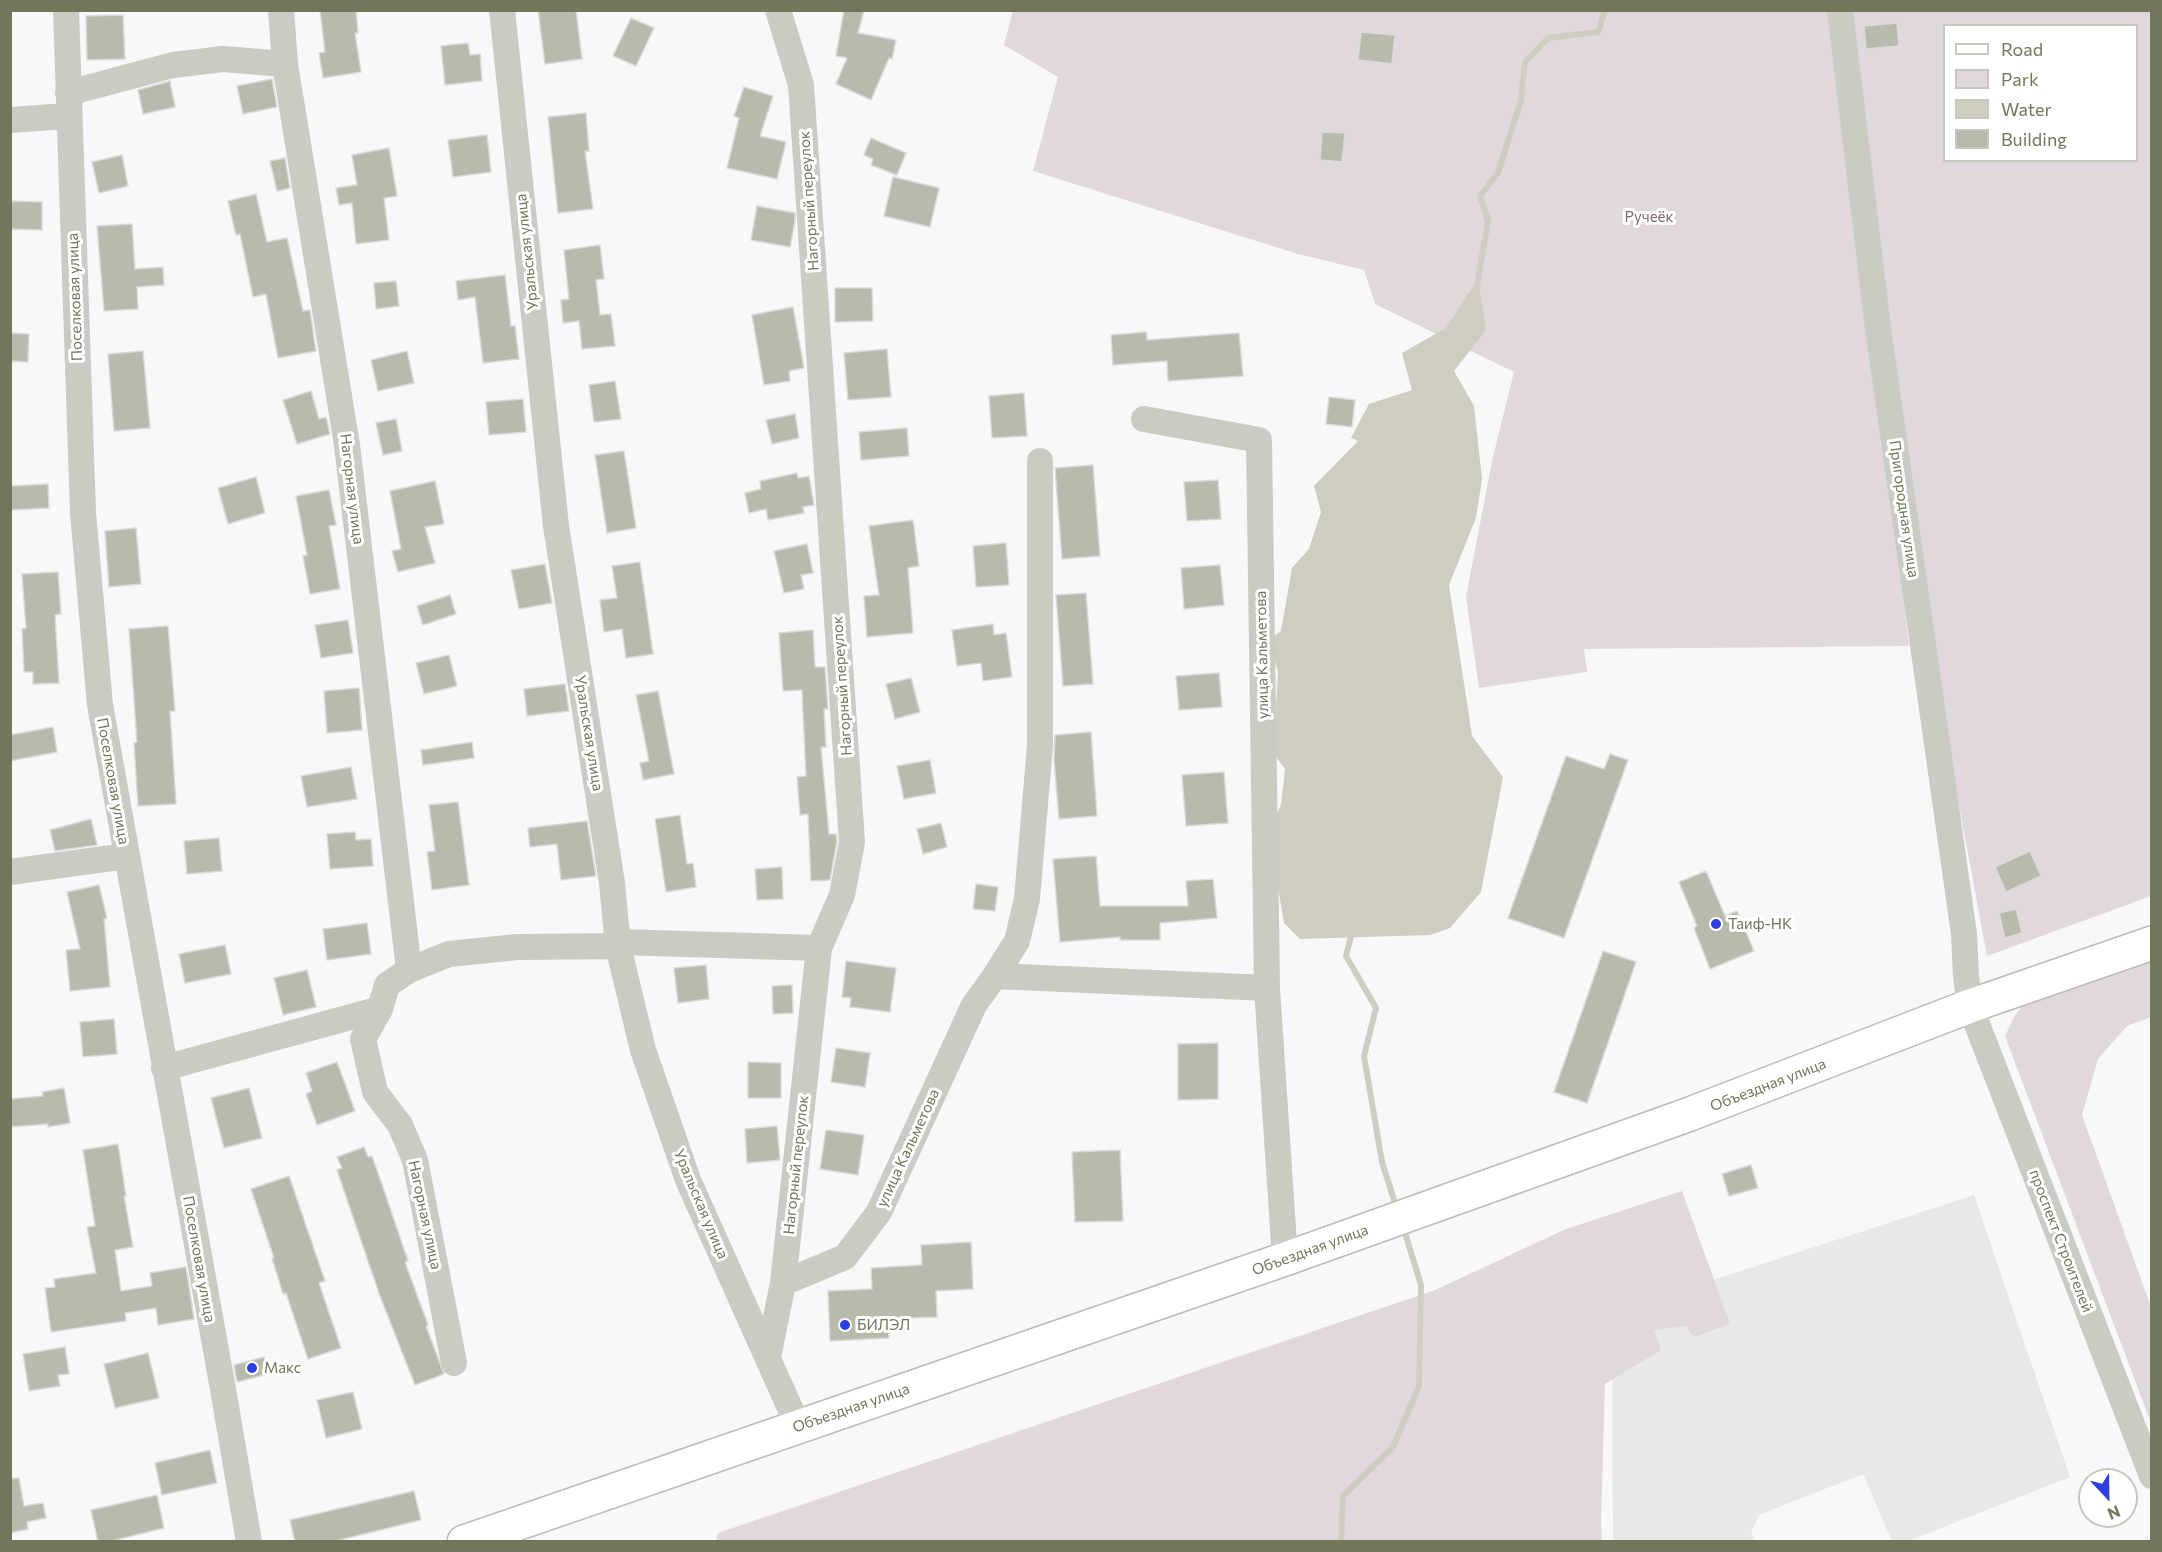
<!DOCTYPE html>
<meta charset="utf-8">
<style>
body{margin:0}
#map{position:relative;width:2162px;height:1552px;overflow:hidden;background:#f8f7f9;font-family:Commissioner,sans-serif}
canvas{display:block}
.frame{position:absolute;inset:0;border:12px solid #73765b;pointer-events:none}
.legend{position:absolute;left:1943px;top:24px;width:195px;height:138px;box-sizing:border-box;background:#fff;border:2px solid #c7c8bd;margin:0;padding:8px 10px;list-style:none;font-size:18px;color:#73765b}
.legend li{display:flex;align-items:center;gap:12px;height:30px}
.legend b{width:30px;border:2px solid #c7c8bd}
.north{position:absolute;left:2078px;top:1468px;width:60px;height:60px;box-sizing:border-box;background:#fff;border:2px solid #c7c8bd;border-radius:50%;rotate:158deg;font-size:16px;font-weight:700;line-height:24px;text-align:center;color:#73765b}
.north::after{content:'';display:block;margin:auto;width:21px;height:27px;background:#2d3ee3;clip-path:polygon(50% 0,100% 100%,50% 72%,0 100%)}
</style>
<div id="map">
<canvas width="2162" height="1552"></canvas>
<div class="frame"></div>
<ul class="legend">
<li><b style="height:8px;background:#fff"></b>Road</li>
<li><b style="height:16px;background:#e1d8de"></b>Park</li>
<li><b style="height:16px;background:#cfcdc0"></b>Water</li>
<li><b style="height:16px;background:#b9baab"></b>Building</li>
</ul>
<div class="north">N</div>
</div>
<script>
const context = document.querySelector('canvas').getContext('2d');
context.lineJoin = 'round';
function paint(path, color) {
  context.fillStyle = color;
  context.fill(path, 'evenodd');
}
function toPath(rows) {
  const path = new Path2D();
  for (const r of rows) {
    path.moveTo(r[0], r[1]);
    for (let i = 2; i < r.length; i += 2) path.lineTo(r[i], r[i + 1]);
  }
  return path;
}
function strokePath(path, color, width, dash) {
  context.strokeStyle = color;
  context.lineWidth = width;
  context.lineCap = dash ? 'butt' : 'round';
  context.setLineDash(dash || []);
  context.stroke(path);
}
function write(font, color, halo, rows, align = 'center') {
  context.font = font + ' Commissioner,sans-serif';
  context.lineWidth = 6;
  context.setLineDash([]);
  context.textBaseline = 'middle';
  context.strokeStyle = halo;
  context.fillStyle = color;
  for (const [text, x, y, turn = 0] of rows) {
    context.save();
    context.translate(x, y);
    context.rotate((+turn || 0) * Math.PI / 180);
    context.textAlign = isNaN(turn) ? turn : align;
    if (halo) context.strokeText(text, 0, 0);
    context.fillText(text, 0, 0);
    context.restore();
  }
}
paint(toPath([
 [1974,1195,2070,1477,1908,1541,1892,1541,1863,1474,1759,1515,1751,1531,1755,1541,1613,1541,1612,1313]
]), '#e8e8e7');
paint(toPath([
 [1013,10,1833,11,1909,646,1584,649,1587,672,1479,688,1466,597,1492,461,1514,372,1375,304,1364,270,1298,254,1033,171,1058,77,1004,45],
 [1848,11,2151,11,2151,896,1987,956,1931,656],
 [1944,26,2136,26,2136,160,1944,160],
 [2151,957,2151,1017,2127,1026,2098,1059,2082,1115,2151,1307,2151,1423,2005,1036,2015,1015,2026,1002],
 [1682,1191,1730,1324,1694,1337,1686,1326,1654,1330,1661,1350,1605,1384,1601,1521,1602,1541,716,1541,718,1533,1435,1290,1566,1229]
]), '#e1d8de');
paint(toPath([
 [1478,279,1486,330,1454,371,1474,406,1482,479,1476,518,1449,585,1472,736,1503,777,1481,892,1450,928,1430,935,1300,939,1284,923,1269,834,1281,804,1285,769,1271,750,1275,725,1278,672,1269,639,1281,631,1292,568,1309,549,1321,512,1314,486,1358,441,1351,438,1369,404,1412,390,1402,353,1446,328]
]), '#cfcdc0');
strokePath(toPath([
 [1477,285,1488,221,1480,196,1498,173,1521,100,1525,62,1548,38,1598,32,1605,10],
 [1352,932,1346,956,1376,1008,1364,1056,1382,1162,1394,1200],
 [1341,1542,1343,1496,1393,1447,1419,1386,1421,1285,1406,1236]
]), '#cfcdc0', 6);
const building = toPath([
 [320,10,356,10,358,33,355,33,361,72,323,78,319,53,325,52,320,10],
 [538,10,576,10,582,59,545,64,538,10],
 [844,10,864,10,858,33,896,40,892,59,889,58,871,100,836,84,847,58,836,56,844,10],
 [123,15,125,59,87,60,86,16,123,15],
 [631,18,654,28,636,66,613,56,631,18],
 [1897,23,1899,46,1866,49,1864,26,1897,23],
 [1361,32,1395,35,1392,64,1358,60,1361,32],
 [468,43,470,55,480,54,482,81,445,85,441,46,468,43],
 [272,79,277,107,243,114,237,86,272,79],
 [170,81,175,107,143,114,138,90,170,81],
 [744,87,773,96,760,136,786,142,777,179,727,168,739,118,734,116,744,87],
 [586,113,589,151,585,151,593,209,558,213,548,117,586,113],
 [1322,132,1345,133,1342,162,1320,160,1322,132],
 [487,135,491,172,453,177,448,140,487,135],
 [871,138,906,153,897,175,871,165,873,159,864,155,871,138],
 [389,148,397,196,384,198,389,240,356,244,352,203,339,205,336,188,357,185,352,155,389,148],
 [122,155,128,186,99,193,92,162,122,155],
 [285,158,290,188,277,191,270,161,285,158],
 [893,177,939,188,930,227,884,216,893,177],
 [256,194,267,242,287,238,303,311,310,310,316,351,278,358,266,294,253,297,240,234,236,235,228,201,256,194],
 [10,201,42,202,42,230,10,229,10,201],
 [757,206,795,213,795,221,790,247,751,240,757,206],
 [132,224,135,269,163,267,164,285,137,287,138,309,104,311,97,226,132,224],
 [600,245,604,279,596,280,600,315,611,314,615,346,582,349,579,321,563,323,561,300,569,299,564,250,600,245],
 [505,275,511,326,515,326,519,359,483,363,475,297,458,300,456,281,505,275],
 [396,281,399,306,376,309,374,283,396,281],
 [835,288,872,288,873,321,835,322,835,288],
 [793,307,804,368,789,371,790,381,764,385,752,315,793,307],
 [1146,332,1147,340,1239,333,1243,376,1168,381,1167,361,1113,365,1111,335,1146,332],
 [10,333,29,334,28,362,10,361,10,333],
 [887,349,891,397,848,400,844,353,887,349],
 [143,351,150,428,114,431,108,354,143,351],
 [407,351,414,383,378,391,371,360,407,351],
 [615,381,621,419,594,422,589,385,615,381],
 [311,391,319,419,326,417,330,434,297,444,283,400,311,391],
 [1024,393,1027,436,992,438,989,396,1024,393],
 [1329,397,1355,400,1352,427,1326,424,1329,397],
 [523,399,526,432,489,435,486,402,523,399],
 [795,414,799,438,772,444,766,420,795,414],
 [396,419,402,451,383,455,376,423,396,419],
 [907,428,909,456,861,460,859,432,907,428],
 [624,451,636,528,607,533,595,455,624,451],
 [1093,465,1100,556,1062,559,1055,468,1093,465],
 [797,473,798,478,809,476,814,505,803,507,804,513,768,520,766,509,749,513,745,493,761,489,760,481,797,473],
 [256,477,265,513,228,524,218,488,256,477],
 [1218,480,1221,519,1187,521,1184,482,1218,480],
 [435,481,444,524,425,527,435,563,398,572,392,551,401,549,390,491,435,481],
 [48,484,49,508,10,510,10,486,48,484],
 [329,490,336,525,329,526,340,589,310,594,303,556,307,555,296,496,329,490],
 [913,520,919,566,908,568,913,633,867,637,864,596,879,595,869,526,913,520],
 [136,528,141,584,109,587,105,531,136,528],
 [1006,543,1009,585,976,587,973,546,1006,543],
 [807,544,813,573,801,575,804,589,784,593,774,551,807,544],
 [640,562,653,654,626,658,622,629,604,632,600,600,617,598,612,566,640,562],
 [545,564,552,603,519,609,511,570,545,564],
 [1220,565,1224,605,1184,609,1181,568,1220,565],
 [58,572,61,614,55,615,59,683,33,684,33,672,24,672,22,629,26,628,22,574,58,572],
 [1086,593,1093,684,1063,686,1056,595,1086,593],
 [450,595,456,614,423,625,417,606,450,595],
 [348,620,353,653,321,658,315,625,348,620],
 [993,624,994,635,1006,633,1012,677,983,681,981,663,957,666,952,630,993,624],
 [168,626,175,711,170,711,176,804,138,806,134,743,137,742,129,629,168,626],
 [813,630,815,667,825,667,828,709,824,709,826,747,821,747,829,834,836,834,837,841,830,880,811,881,808,814,800,815,797,777,806,776,802,690,783,691,779,633,813,630],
 [449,655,457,686,424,694,416,663,449,655],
 [1219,673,1222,707,1179,710,1176,676,1219,673],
 [911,678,920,712,895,719,886,684,911,678],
 [565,684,569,711,527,716,524,689,565,684],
 [359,688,362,730,327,733,324,691,359,688],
 [658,691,674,774,643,780,640,763,649,761,636,695,658,691],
 [53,727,57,752,10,761,10,735,53,727],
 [1091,732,1097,816,1059,819,1054,759,1055,735,1091,732],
 [472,742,474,758,423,765,421,750,472,742],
 [1610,754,1628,760,1564,938,1508,918,1566,756,1604,769,1610,754],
 [930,760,936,793,904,799,897,766,930,760],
 [351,767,357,799,307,807,301,776,351,767],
 [1224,772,1228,823,1186,826,1182,775,1224,772],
 [458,802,469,885,432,890,427,852,435,851,429,805,458,802],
 [680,815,687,864,693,863,696,887,666,892,655,819,680,815],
 [91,819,97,845,55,851,50,830,91,819],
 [587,821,596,876,561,880,557,844,530,847,528,828,587,821],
 [941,823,947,847,923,854,917,829,941,823],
 [355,832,356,840,371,839,373,866,330,869,327,834,355,832],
 [219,838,222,871,187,874,184,841,219,838],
 [2030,851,2041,876,2006,892,1995,867,2030,851],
 [1096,856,1100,906,1188,906,1186,881,1213,879,1217,918,1160,923,1160,940,1120,940,1120,937,1060,942,1053,859,1096,856],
 [782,867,783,899,757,900,755,869,782,867],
 [1706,871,1725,916,1737,911,1754,951,1710,969,1694,928,1697,926,1679,882,1706,871],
 [976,884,998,887,995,911,973,909,976,884],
 [99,885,107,918,104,919,110,987,70,991,66,950,80,949,67,892,99,885],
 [2016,909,2022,933,2005,938,1999,913,2016,909],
 [367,923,371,954,327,960,323,929,367,923],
 [225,945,231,974,185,983,179,954,225,945],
 [1603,951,1636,962,1587,1103,1554,1092,1603,951],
 [846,961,896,968,890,1012,850,1007,851,998,842,997,846,961],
 [706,965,709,999,678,1003,674,968,706,965],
 [307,970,316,1007,283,1015,274,978,307,970],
 [792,985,793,1013,773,1014,772,986,792,985],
 [114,1019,117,1054,83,1057,80,1022,114,1019],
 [1218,1043,1218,1099,1178,1100,1178,1044,1218,1043],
 [836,1048,870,1053,865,1087,831,1082,836,1048],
 [337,1062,355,1111,317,1125,306,1094,312,1091,306,1073,337,1062],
 [748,1062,781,1063,781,1098,748,1098,748,1062],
 [64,1088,70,1123,48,1127,48,1124,10,1127,10,1099,43,1096,42,1092,64,1088],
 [249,1088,262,1138,224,1148,211,1098,249,1088],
 [777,1126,780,1160,747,1163,745,1129,777,1126],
 [826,1130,864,1135,858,1175,820,1169,826,1130],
 [118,1144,126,1196,124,1196,133,1247,115,1250,121,1291,152,1286,150,1273,186,1267,194,1319,158,1325,156,1308,125,1313,126,1321,51,1332,45,1288,55,1287,54,1279,96,1273,87,1227,95,1226,83,1150,118,1144],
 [364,1147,368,1157,372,1156,385,1193,408,1261,405,1262,428,1325,426,1326,444,1374,415,1385,380,1296,337,1170,342,1168,337,1157,364,1147],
 [1120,1150,1123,1221,1075,1222,1072,1152,1120,1150],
 [1751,1165,1758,1188,1729,1196,1722,1174,1751,1165],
 [289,1176,325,1281,319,1283,341,1348,308,1359,286,1293,283,1294,272,1258,274,1258,251,1189,289,1176],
 [971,1242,973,1289,936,1291,937,1317,888,1319,889,1338,830,1341,828,1291,872,1289,871,1268,922,1265,921,1245,971,1242],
 [65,1347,69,1374,58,1375,60,1386,29,1391,23,1354,65,1347],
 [148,1353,159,1398,115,1408,104,1364,148,1353],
 [264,1357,269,1374,237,1382,234,1365,264,1357],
 [353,1392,362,1429,326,1438,317,1400,353,1392],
 [210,1450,217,1483,162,1495,155,1463,210,1450],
 [19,1478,24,1506,43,1503,46,1518,27,1522,28,1529,10,1533,10,1479,19,1478],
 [414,1491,421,1520,331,1542,295,1542,290,1520,414,1491],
 [157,1495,164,1528,107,1542,98,1542,91,1510,157,1495]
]);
paint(building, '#b9baab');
strokePath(building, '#dad9db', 1.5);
const major = toPath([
 [464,1542,1285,1259,1690,1114,1970,1006,2152,943]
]);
strokePath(major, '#babcb1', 36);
strokePath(toPath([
 [66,10,83,513,100,705,223,1389,249,1542],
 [281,10,285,64,347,445,409,970],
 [502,10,556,526,612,883,618,946,643,1050,688,1180,798,1426],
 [1840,10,1878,328,1964,934,1966,976,1970,1006,2152,1476],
 [68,93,173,65,223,59,285,64],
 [10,120,68,116],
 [1144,419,1259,440,1267,988,1285,1259],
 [10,872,126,856],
 [618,942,819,948],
 [995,976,1267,988],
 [380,1009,363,1039,375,1092,400,1125,415,1160,454,1363],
 [164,1068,380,1009,387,985,409,970,449,954,517,947,618,946],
 [783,1283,845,1257,879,1212,974,1005,995,976,1017,941,1027,899,1040,745,1040,461],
 [768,1357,783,1283,819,948,842,895,852,842,801,85,778,10]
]), '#cacbc2', 26);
strokePath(major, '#fff', 33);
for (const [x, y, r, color] of [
 [1716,924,6,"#2d3ee3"],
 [845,1325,6,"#2d3ee3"],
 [252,1368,6,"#2d3ee3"]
]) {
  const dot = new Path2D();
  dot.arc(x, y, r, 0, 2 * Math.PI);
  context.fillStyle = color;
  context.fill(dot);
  strokePath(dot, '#fff', 2);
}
write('15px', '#73765b', '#fff', [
 ["Нагорный переулок",809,201,-94],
 ["Уральская улица",527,252,-96],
 ["Поселковая улица",75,297,-92],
 ["Нагорная улица",352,489,83],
 ["Пригородная улица",1904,509,82],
 ["улица Кальметова",1262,655,-91],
 ["Нагорный переулок",842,686,-94],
 ["Уральская улица",589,733,81],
 ["Поселковая улица",113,781,80],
 ["Объездная улица",1768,1085,-21],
 ["улица Кальметова",908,1148,-65],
 ["Нагорный переулок",796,1165,-84],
 ["Уральская улица",701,1204,67],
 ["Нагорная улица",425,1215,78],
 ["проспект Строителей",2061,1241,69],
 ["Объездная улица",1310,1250,-20],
 ["Поселковая улица",199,1259,80],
 ["Объездная улица",851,1408,-19]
]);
write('15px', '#7f6774', '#fff', [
 ["Ручеёк",1649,217]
]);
write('15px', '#73765b', '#fff', [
 ["Таиф-НК",1728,924],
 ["БИЛЭЛ",857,1325],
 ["Макс",264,1368]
], 'left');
</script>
